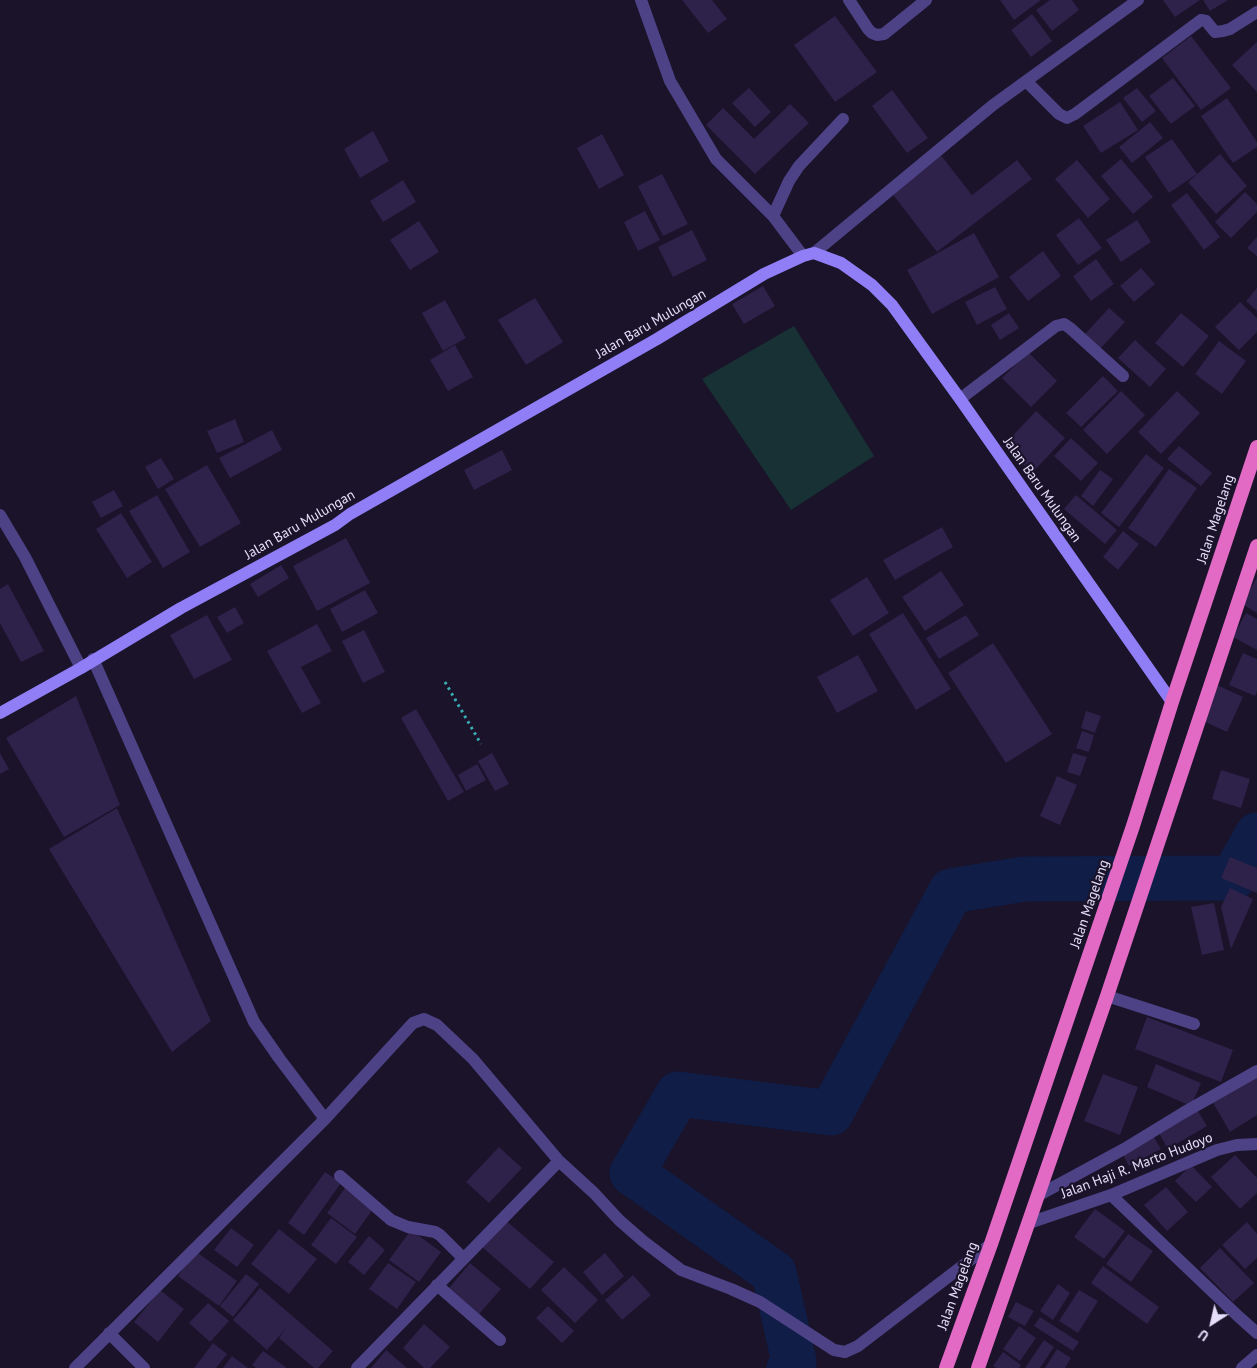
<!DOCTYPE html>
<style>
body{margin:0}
#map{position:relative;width:1257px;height:1368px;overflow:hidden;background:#1a132a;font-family:"PT Sans",sans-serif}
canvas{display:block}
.north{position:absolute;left:1187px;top:1298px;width:50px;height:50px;-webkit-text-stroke:4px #1a132a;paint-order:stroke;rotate:215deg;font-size:14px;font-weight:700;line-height:20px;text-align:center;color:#e6dffc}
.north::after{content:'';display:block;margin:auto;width:18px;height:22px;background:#e6dffc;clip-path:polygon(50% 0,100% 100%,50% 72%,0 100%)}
</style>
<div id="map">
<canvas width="1257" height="1368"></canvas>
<div class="north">U</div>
</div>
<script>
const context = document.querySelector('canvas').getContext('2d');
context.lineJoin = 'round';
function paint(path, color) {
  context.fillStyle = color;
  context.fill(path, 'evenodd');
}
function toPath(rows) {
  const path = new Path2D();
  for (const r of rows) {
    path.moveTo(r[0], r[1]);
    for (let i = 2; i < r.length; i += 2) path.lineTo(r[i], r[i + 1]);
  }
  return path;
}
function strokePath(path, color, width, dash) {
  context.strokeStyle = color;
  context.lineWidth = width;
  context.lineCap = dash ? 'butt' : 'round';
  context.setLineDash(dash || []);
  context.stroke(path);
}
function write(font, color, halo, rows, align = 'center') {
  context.font = font + ' "PT Sans",sans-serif';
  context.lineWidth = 4.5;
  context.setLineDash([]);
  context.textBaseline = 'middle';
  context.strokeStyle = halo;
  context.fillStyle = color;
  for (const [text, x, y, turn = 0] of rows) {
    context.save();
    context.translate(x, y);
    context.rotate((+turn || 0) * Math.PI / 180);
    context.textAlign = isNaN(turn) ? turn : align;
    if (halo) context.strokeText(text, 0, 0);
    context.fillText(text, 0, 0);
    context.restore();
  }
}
paint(toPath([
 [794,326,874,456,791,510,702,379]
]), '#173134');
strokePath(toPath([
 [789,1368,794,1361,774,1273,632,1173,678,1094,831,1113,951,891,1024,879,1233,878,1257,835]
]), '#101d47', 45);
paint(toPath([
 [682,0,712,0,727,19,708,33],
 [1000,0,1041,0,1014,20],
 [1050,0,1072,0,1079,10,1052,31,1036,10],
 [1163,0,1200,0,1175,17],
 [1203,0,1228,0,1210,11],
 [1032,14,1052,41,1031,57,1011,30],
 [835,16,877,72,835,102,794,45],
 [1191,36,1231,88,1201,110,1162,58],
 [1257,42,1257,92,1232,65],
 [1173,78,1195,106,1171,124,1149,96],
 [749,88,771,112,755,127,732,103],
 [1137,88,1156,111,1142,122,1123,98],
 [892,90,928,138,907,153,872,106],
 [1227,98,1257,142,1257,147,1233,163,1201,116],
 [1120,102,1138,130,1101,153,1083,126],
 [790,104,809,123,755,174,706,125,723,108,754,139],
 [1150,122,1163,138,1132,163,1119,147],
 [373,131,389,161,360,178,344,149],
 [602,134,624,175,599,189,577,148],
 [1172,139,1197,174,1169,193,1145,157],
 [940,154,972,195,1017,160,1032,179,937,252,891,192],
 [1220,154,1247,186,1216,214,1188,182],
 [1121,159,1153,197,1133,214,1101,176],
 [1077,160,1110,199,1088,218,1055,179],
 [662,174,688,224,663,236,638,186],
 [403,180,416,202,383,222,370,201],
 [1245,192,1257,204,1257,212,1231,238,1215,222],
 [1187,193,1220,237,1204,250,1171,205],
 [645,211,660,240,638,251,624,222],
 [1079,218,1102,248,1078,265,1056,235],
 [1137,220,1151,242,1121,262,1106,240],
 [419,221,439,252,410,270,390,240],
 [692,230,707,260,673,277,658,247],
 [974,233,999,277,932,314,907,270],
 [1257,237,1257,256,1247,248],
 [1043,251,1061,276,1028,301,1009,277],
 [1096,259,1114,284,1091,301,1073,276],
 [1141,268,1155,284,1134,302,1120,286],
 [763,286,775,306,744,324,732,304],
 [995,287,1007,309,977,325,965,302],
 [1257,288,1257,311,1246,301],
 [535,298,563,342,526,365,498,320],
 [445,300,466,338,443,351,422,313],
 [1240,302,1257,318,1257,332,1239,350,1215,327],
 [1109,308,1125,322,1100,349,1085,334],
 [1009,313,1019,328,1000,340,991,325],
 [1181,313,1209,336,1183,367,1155,343],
 [1135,340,1166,369,1150,387,1118,358],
 [1219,341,1246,361,1222,394,1195,374],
 [455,345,473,377,448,391,430,360],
 [1028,352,1057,381,1031,407,1002,378],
 [1103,376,1118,391,1081,427,1066,413],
 [1121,391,1145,415,1107,454,1083,430],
 [1177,391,1200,413,1161,454,1138,432],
 [1036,411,1065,438,1032,473,1003,446],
 [235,419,244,442,217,453,207,431],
 [272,430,282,450,230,478,219,458],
 [1071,438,1098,463,1081,481,1054,456],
 [1179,446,1212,473,1201,486,1167,459],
 [502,450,512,470,474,490,464,470],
 [1146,454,1164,468,1119,527,1101,513],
 [161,458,174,479,158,489,145,467],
 [207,465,241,523,200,547,165,489],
 [1169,469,1197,488,1156,547,1128,528],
 [1100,470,1113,479,1093,506,1081,496],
 [114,490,123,506,101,518,92,502],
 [157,495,190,552,163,568,129,511],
 [1076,495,1117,530,1105,544,1064,509],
 [121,513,152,562,127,578,96,529],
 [942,527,953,547,895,580,883,560],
 [1123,531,1139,544,1118,570,1103,557],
 [346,538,370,583,317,611,293,566],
 [281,565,289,578,258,597,250,584],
 [941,571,964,605,925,631,902,597],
 [867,577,889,613,853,636,830,600],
 [1257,577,1257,613,1242,604],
 [8,584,44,651,21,662,0,623,0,589],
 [365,590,378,613,342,632,330,609],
 [235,607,244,623,227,633,217,617],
 [903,613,951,689,916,710,869,634],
 [1246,613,1257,619,1257,650,1233,637],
 [207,615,232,660,194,679,170,635],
 [966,615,979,635,939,659,926,638],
 [317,624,332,651,301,667,321,703,302,713,267,651],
 [364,630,385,672,363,683,342,641],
 [993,643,1052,734,1006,763,948,673],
 [1243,653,1257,659,1257,692,1255,696,1229,685],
 [858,655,878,691,837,713,817,677],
 [1213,683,1243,697,1227,732,1197,718],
 [76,696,120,805,64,837,6,738],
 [416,709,464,792,448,801,401,718],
 [1086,711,1101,716,1095,733,1081,728],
 [1082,731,1094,735,1089,752,1076,748],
 [0,753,9,769,0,774],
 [492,753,509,784,495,791,478,761],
 [1073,753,1087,757,1080,776,1067,772],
 [477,764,486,780,466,791,458,775],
 [1221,770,1250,779,1241,808,1212,799],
 [1057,776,1077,785,1060,825,1040,816],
 [117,808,211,1021,172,1052,49,849],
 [1230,857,1257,868,1257,893,1221,878],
 [1230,888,1253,899,1231,949,1221,907],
 [1214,903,1224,950,1202,955,1191,907],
 [1147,1017,1233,1050,1221,1082,1135,1049],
 [1156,1064,1201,1083,1191,1106,1147,1087],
 [1257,1073,1257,1115,1230,1132,1212,1101],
 [1103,1074,1138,1087,1120,1135,1084,1121],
 [1196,1108,1207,1126,1168,1149,1157,1130],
 [1152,1134,1161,1149,1129,1166,1121,1151],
 [499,1147,522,1168,489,1203,466,1182],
 [1235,1155,1257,1178,1257,1193,1240,1209,1211,1177],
 [1191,1165,1212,1187,1196,1202,1175,1181],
 [325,1172,341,1183,304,1235,288,1223],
 [1166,1187,1188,1212,1167,1231,1144,1205],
 [345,1188,373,1209,355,1234,327,1213],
 [1095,1209,1125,1231,1104,1259,1074,1237],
 [331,1218,357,1237,336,1264,311,1245],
 [504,1219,554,1262,530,1289,481,1246],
 [1247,1222,1257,1234,1257,1258,1245,1269,1222,1245],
 [231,1228,254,1245,237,1267,214,1250],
 [279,1229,317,1259,289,1294,251,1264],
 [411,1230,441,1252,419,1282,389,1260],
 [1128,1234,1153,1251,1131,1282,1106,1264],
 [369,1236,385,1250,364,1275,348,1262],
 [1220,1248,1254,1283,1233,1302,1200,1268],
 [195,1251,237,1281,219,1306,178,1276],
 [605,1253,624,1276,602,1295,583,1272],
 [388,1263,416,1282,397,1309,369,1289],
 [470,1263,501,1289,479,1314,449,1288],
 [1103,1266,1159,1307,1147,1324,1091,1283],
 [564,1267,598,1300,575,1323,541,1290],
 [246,1274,259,1284,233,1317,220,1306],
 [633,1275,651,1295,622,1320,605,1300],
 [1058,1284,1070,1293,1053,1320,1040,1311],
 [260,1288,333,1351,318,1368,314,1368,279,1338,287,1327,267,1350,233,1320],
 [160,1290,184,1309,158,1342,134,1322],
 [1079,1290,1098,1301,1078,1333,1059,1321],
 [1016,1302,1034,1311,1025,1326,1008,1317],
 [208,1303,229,1321,210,1342,189,1323],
 [548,1306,574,1331,562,1343,536,1318],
 [1040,1317,1079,1342,1073,1351,1034,1326],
 [424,1324,450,1347,430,1368,424,1368,403,1348],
 [1019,1326,1036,1338,1020,1361,1003,1349],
 [1044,1340,1054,1347,1040,1368,1025,1368],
 [213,1343,227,1354,216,1368,194,1368],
 [1057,1349,1071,1358,1065,1368,1045,1368],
 [386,1350,407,1368,371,1368],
 [263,1351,287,1368,256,1368,252,1365],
 [1003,1352,1021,1365,1019,1368,996,1368,993,1366],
 [232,1356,248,1368,223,1368]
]), '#2e214a');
strokePath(toPath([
 [445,682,481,744]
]), '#3bacb4', 3, [2.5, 4]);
strokePath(toPath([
 [1107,996,1194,1024]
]), '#4d4285', 12);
strokePath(toPath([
 [641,0,670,81,716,159,773,216,803,256],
 [849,0,868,29,872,33,877,35,884,34,926,0],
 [1026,81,1059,114,1067,118,1075,114,1201,20,1206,21,1215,32,1223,31,1230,29,1257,12],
 [773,216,789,181,799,166,843,119],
 [814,253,993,105,1138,0],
 [960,399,1056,326,1064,324,1070,328,1123,376],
 [0,515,25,557,81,668],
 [93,659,254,1022,279,1058,325,1119],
 [340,1176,391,1220,408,1227,435,1232,440,1235,463,1258],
 [1039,1195,1124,1149,1183,1113,1257,1071],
 [1111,1195,1239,1317,1257,1333],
 [1029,1223,1111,1195,1217,1150,1237,1145,1257,1144],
 [437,1285,500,1340],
 [109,1333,144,1368],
 [75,1368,325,1119,413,1023,424,1019,437,1025,473,1059,559,1161,594,1193,619,1220,643,1241,681,1270,731,1289,760,1302,834,1350,845,1352,858,1346,991,1244],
 [357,1368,559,1161],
 [1242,1368,1257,1355]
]), '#4d4285', 12);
strokePath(toPath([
 [0,713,81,668,181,608,335,525,350,514,657,339,764,274,803,256,814,253,841,263,872,285,892,305,960,399,1172,702]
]), '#8f7ef5', 12);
strokePath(toPath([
 [946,1368,991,1244,1133,826,1172,702,1257,447],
 [978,1368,1107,996,1257,546]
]), '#e26ac5', 14);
write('14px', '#e6dffc', '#1a132a', [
 ["Jalan Baru Mulungan",651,324,-30],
 ["Jalan Baru Mulungan",1042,490,55],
 ["Jalan Magelang",1216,519,-72],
 ["Jalan Baru Mulungan",300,525,-30],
 ["Jalan Magelang",1090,904,-71],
 ["Jalan Haji R. Marto Hudoyo",1137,1166,-21],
 ["Jalan Magelang",958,1286,-70]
]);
</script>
